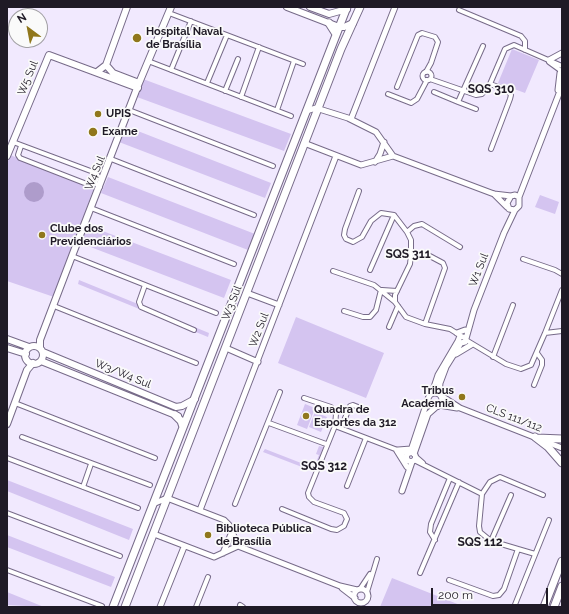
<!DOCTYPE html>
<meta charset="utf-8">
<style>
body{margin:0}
#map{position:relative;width:569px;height:614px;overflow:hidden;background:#f1e9fe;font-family:Raleway,sans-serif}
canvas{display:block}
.frame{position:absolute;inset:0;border:8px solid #1f1a26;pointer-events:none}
.north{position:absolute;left:8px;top:8px;width:40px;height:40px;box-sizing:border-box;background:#fafafa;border:1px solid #a2a0a5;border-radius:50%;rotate:328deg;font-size:11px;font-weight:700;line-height:16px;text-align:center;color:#1f1a26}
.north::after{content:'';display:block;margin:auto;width:14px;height:18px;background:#90771c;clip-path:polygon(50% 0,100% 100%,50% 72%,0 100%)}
.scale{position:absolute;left:431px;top:588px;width:117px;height:18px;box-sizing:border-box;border:2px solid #1f1a26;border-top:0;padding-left:5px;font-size:12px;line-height:14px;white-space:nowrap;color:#1f1a26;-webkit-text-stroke:3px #fafafa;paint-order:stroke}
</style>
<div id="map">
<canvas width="569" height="614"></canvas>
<div class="frame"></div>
<div class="north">N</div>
<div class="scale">200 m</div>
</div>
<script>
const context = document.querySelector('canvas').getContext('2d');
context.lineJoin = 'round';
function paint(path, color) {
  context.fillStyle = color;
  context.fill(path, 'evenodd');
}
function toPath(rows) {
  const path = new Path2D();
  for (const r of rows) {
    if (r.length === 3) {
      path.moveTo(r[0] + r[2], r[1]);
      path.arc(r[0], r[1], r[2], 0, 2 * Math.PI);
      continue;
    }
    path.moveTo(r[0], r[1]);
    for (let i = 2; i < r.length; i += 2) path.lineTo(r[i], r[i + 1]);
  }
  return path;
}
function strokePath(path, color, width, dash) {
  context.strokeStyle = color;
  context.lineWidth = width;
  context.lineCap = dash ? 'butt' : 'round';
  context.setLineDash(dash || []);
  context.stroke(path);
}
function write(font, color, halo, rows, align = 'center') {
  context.font = font + ' Raleway,sans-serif';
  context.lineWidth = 3.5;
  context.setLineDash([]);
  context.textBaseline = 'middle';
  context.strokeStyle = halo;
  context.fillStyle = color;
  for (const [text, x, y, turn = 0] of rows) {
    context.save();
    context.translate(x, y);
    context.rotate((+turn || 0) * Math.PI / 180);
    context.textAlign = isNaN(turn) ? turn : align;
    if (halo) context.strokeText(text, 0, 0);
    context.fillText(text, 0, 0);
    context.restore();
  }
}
paint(toPath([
 [512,49,539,60,525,93,498,83],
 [143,79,291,134,284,151,137,97],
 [125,126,271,183,265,198,119,142],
 [10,155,94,188,54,297,7,281,7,164],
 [108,177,255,234,248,250,101,193],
 [540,195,559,202,555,214,535,207],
 [87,225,231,280,224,298,80,243],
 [79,280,209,333,208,337,78,284],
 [296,317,384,353,366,398,278,363],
 [305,404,315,408,307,429,297,425],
 [315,412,327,417,321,432,309,427],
 [319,446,323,447,323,449,315,472,263,452,265,449,314,468,319,455,316,454],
 [7,480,133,529,129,540,7,491],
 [7,535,115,577,111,587,7,547],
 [392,578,465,607,380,607],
 [7,592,44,607,7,605]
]), '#d4c4f0');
paint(toPath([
 [34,192,10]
]), '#ae9ccb');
const minor = toPath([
 [459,10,521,36,525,41,525,50],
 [169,13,303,64],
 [148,61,291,116],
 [549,62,560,70],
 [171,70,191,21],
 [427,76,4.5],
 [430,79,476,95,482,94,490,84],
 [207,83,227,35],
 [397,87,418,35,422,33,435,37,438,42,431,63,426,72],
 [225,91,238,59],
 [434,92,458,102,483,46],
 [388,94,411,103,417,99,427,80],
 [241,97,259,47],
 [458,102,476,109],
 [129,110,273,166],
 [277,110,294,61],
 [13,142,96,173,98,176,95,183,100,187],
 [21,146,18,155,20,158,92,186,95,183],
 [491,149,510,99,511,95,507,90,490,84,505,49,514,45,562,66],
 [111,159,254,215],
 [359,191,345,229,344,235,346,239,353,242,362,237,371,221,381,213,394,215,407,232,411,240,411,254,410,264,395,295,395,302,406,317,425,324,450,329,458,334],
 [91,208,234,264],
 [407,232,414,226,422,224,460,247],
 [72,256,216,313],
 [523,259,555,270,562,274],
 [370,270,394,215],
 [333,271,374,285,395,302],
 [145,285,139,302,141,307,194,330],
 [382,290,397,291],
 [54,306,196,363],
 [344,311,363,317,370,317,376,310,381,290],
 [425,324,445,268,443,263,426,254],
 [389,327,398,306],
 [545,333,562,290],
 [466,340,506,364,521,369,531,365,545,333,562,331],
 [493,357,513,305],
 [534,385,542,365,542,360,537,353],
 [304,398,331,407,336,414,335,426],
 [15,403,155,458],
 [269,423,326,444],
 [341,428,350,406,353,405,363,409],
 [22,437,150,485],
 [399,453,407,459],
 [415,456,423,463],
 [7,458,138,508],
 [414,460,482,494,479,526,480,532,491,541,518,549,504,589,499,595,493,596,449,580],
 [347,486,366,438],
 [83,487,91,464],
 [482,494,490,482,500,477,543,495],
 [235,504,280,392],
 [282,509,331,529,337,530,344,526,347,519,344,513,314,502,309,497,308,493,335,426,408,454],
 [7,513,120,556],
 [435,540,430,532,431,524,450,478],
 [491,541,511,495],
 [518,549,535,554],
 [7,570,102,606],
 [420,573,459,482],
 [360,589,370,574],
 [367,592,377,559],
 [240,605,243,607],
 [196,607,208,577],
 [514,607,549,520]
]);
const tertiary = toPath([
 [549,60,562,53],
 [558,90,560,73],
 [306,111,316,108,348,118,376,132,393,156,494,194,511,196],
 [351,119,395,7],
 [304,143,361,165,393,156],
 [375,162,380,154,384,142],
 [494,194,507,207],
 [519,197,562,86],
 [247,293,279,305],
 [457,333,465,330],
 [466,338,460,336,458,341,461,343,465,342,474,310,504,233,515,210,519,206,519,197,515,195,511,196,507,203,509,209,515,210],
 [226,348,258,362],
 [456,354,471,345],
 [435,400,7],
 [432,393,438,375,458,341],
 [439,394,440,383,446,367,461,343],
 [440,395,460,408,562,448],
 [439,405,457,408],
 [398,450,411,449],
 [397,451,407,467],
 [411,457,4.5],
 [410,453,428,399],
 [414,454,428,414,436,407],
 [402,491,412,462],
 [153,504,167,498,224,520,229,525,238,546],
 [200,510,336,156],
 [154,534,214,557,238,546],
 [238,546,340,586,357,590],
 [223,553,232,532],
 [342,588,355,598],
 [361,596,7],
 [160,607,184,547]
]);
const secondary = toPath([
 [287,7,339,27,344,27,353,23],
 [310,7,329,14,347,9],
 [106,65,113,73,139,83],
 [97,72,106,65,127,7],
 [7,156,49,55,138,88],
 [7,339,29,347],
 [34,355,9],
 [7,348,26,354],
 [40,348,40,340,72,256,139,83,171,7],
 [43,352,176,407,182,406,195,399],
 [41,361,178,416],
 [7,424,27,370,33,363]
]);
const primary = toPath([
 [329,23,336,34],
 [175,415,181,421,183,427],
 [535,437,548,447,562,463],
 [537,438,562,439],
 [113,607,347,7],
 [125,607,341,49,360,7],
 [544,607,562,561],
 [554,607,562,586]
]);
strokePath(minor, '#776b89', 6);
strokePath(tertiary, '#776b89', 7);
strokePath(secondary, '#776b89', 8);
strokePath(primary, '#776b89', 9);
strokePath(minor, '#fff', 4);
strokePath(tertiary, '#fff', 5);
strokePath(secondary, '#fff', 6);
strokePath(primary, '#fff', 7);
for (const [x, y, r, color] of [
 [137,38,5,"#90771c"],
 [98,114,4,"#90771c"],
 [93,132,5,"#90771c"],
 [42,235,4,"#90771c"],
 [462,397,4,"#90771c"],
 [306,416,4,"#90771c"],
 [208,535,4,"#90771c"]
]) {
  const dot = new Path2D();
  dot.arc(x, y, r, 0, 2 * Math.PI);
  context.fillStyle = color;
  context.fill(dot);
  strokePath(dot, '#fafafa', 1.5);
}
write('bold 11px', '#1f1a26', '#fafafa', [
 ["Hospital Naval",146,32],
 ["de Brasília",146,45],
 ["UPIS",106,114],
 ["Exame",102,132],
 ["Clube dos",50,229],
 ["Previdenciários",50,242],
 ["Tribus",454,391,"right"],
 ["Academia",454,404,"right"],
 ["Quadra de",314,410],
 ["Esportes da 312",314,423],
 ["Biblioteca Pública",216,529],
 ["de Brasília",216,542]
], 'left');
write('11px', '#1f1a26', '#fafafa', [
 ["W5 Sul",28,78,-68],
 ["W4 Sul",95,173,-68],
 ["W1 Sul",479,270,-69],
 ["W3 Sul",232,303,-69],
 ["W2 Sul",259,330,-69],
 ["W3/W4 Sul",123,374,22],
 ["CLS 111/112",514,418,21]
]);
write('bold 12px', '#1f1a26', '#fafafa', [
 ["SQS 310",491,89],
 ["SQS 311",408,254],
 ["SQS 312",324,466],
 ["SQS 112",480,542]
]);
</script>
